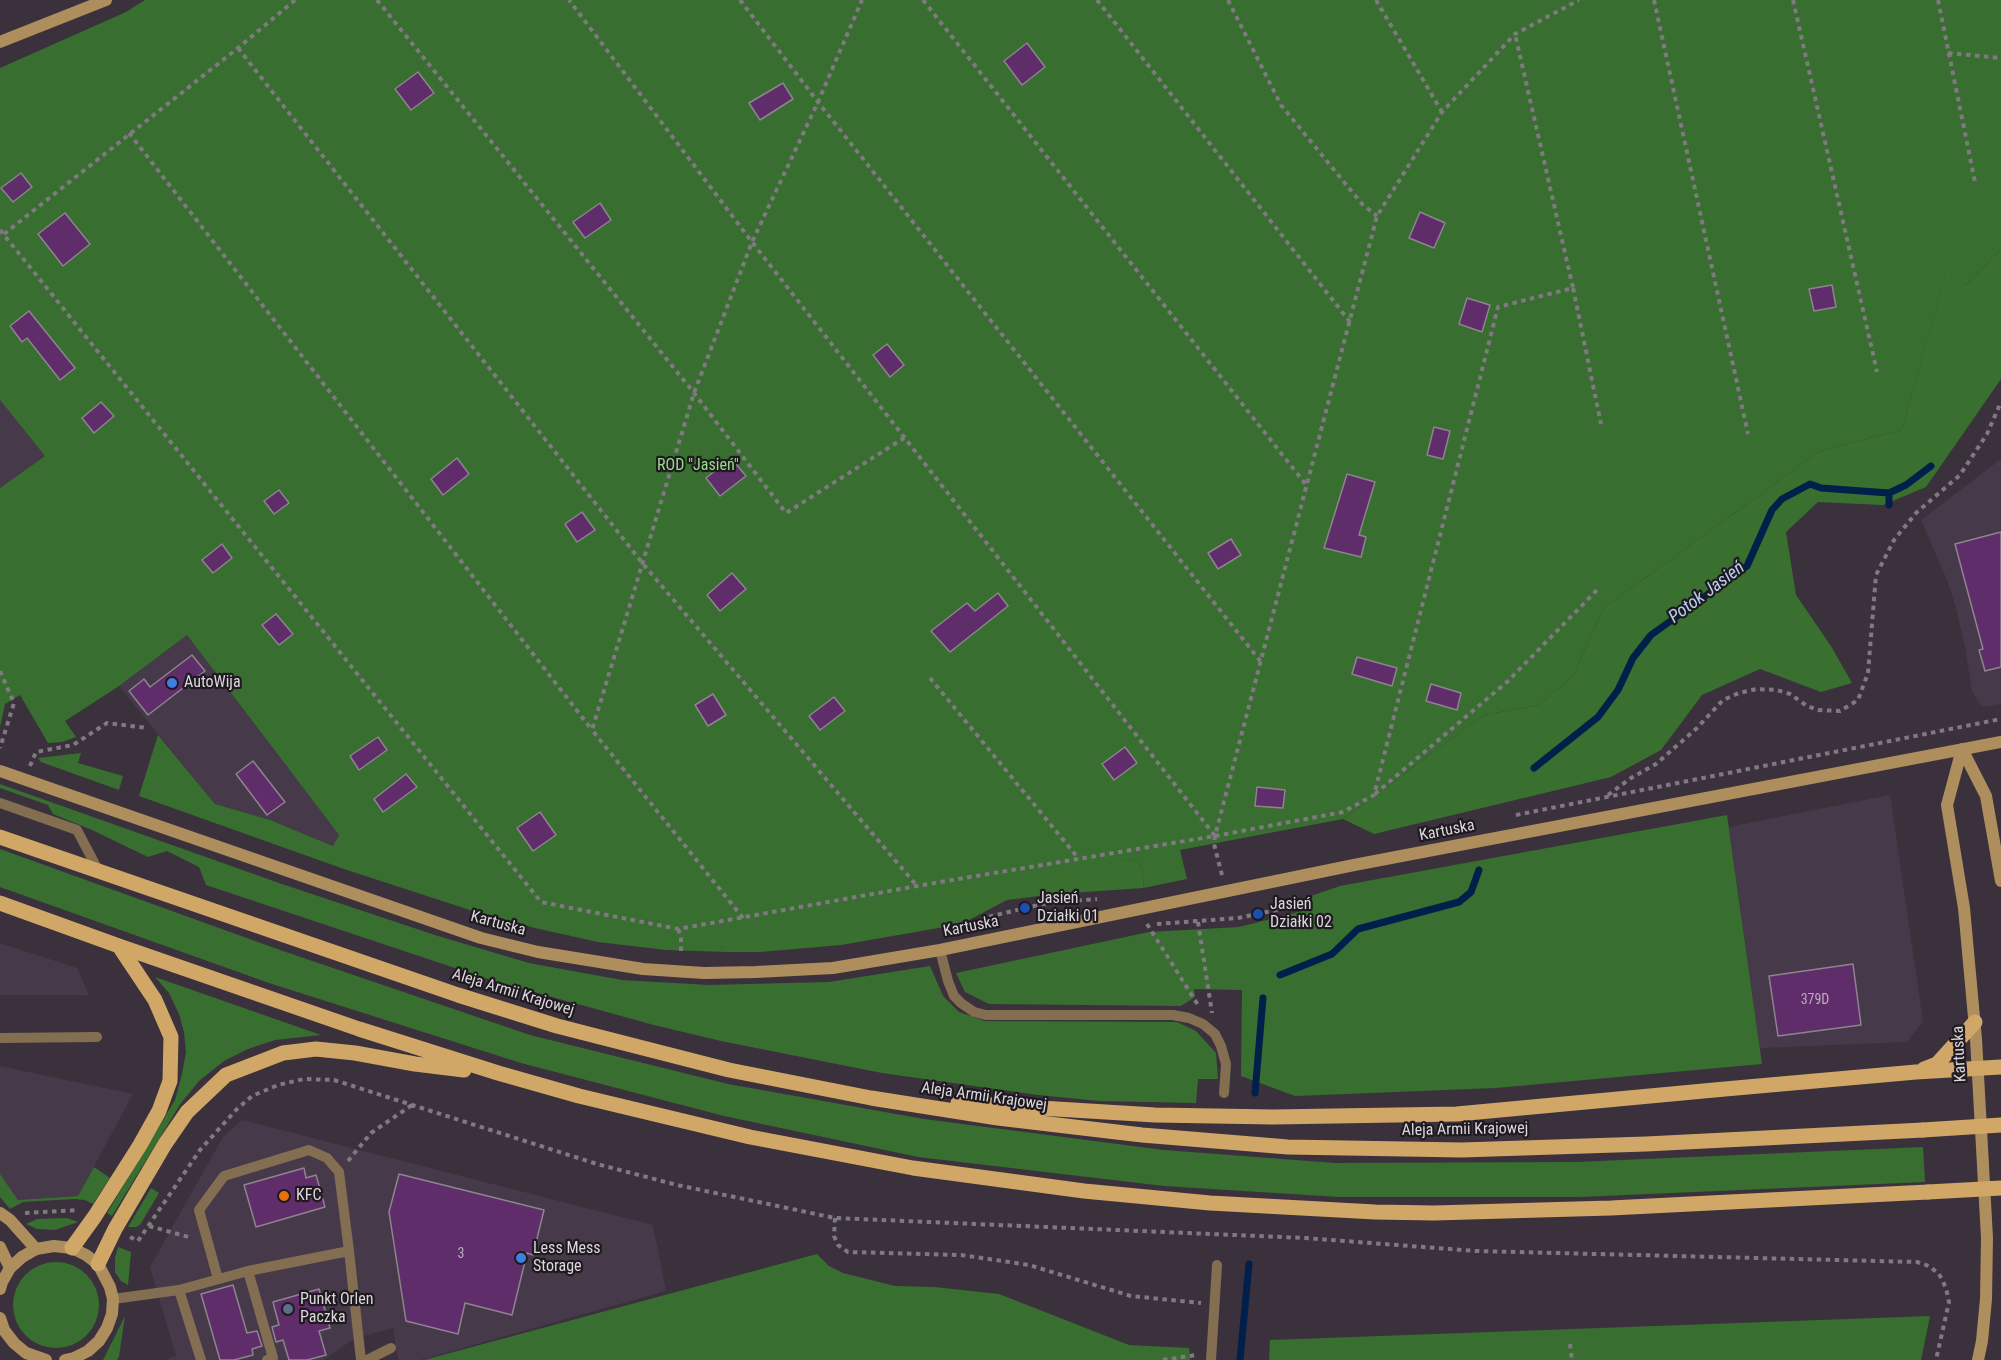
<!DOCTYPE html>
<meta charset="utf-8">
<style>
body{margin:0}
canvas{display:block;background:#3a313c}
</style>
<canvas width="2001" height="1360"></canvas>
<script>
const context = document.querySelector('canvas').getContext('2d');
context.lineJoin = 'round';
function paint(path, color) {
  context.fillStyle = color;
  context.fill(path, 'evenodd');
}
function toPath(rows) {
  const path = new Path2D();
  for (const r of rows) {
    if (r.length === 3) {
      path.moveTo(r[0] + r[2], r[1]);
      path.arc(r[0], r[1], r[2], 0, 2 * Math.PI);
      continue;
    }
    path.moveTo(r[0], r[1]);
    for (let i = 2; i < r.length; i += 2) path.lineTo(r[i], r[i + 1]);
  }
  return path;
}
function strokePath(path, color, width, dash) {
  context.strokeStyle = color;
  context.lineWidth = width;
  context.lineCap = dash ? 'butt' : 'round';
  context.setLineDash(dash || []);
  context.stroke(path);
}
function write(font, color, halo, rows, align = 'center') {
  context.font = font + ' "Roboto Condensed",sans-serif';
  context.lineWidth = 4.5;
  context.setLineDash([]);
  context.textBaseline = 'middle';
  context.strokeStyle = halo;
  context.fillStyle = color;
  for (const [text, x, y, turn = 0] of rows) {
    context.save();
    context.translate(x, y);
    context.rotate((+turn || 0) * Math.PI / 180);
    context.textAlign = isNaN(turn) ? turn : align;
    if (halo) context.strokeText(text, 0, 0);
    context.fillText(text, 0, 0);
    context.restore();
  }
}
paint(toPath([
 [0,400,45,456,0,488],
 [2001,459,2001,704,1982,707,1972,691,1965,647,1956,608,1947,580,1921,520],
 [187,635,339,835,333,846,270,820,215,804,119,686],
 [1890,795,1923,1021,1907,1042,1760,1048,1729,827],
 [0,943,77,968,89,995,0,995],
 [0,1066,133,1094,78,1196,18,1200,0,1174],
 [242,1120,653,1225,666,1291,420,1360,398,1360,393,1328,355,1338,324,1360,165,1360,176,1356,150,1267,223,1137]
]), '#463949');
paint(toPath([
 [145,0,2001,0,2001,249,1967,285,1946,275,1902,430,1820,451,1604,608,1573,676,1539,705,1484,715,1343,819,1180,850,1187,879,1143,888,1144,877,1141,867,1134,859,720,946,727,952,666,950,598,942,535,928,476,912,344,869,139,796,158,735,215,804,270,820,333,846,339,835,187,635,119,686,65,721,76,737,62,742,48,743,20,695,5,704,0,727,0,488,45,456,0,400,0,68,126,12],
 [81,753,78,763,123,776,119,790,41,762,38,758],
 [0,784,279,883,438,936,529,963,622,980,709,985,829,982,930,966,943,996,959,1012,985,1021,1177,1022,1196,1031,1216,1053,1218,1079,1198,1079,1196,1103,1099,1101,1038,1095,882,1073,721,1041,654,1025,494,981,206,885,199,867,167,851,148,857,92,830,53,814,48,805,0,788],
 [1727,815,1762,1064,1496,1088,1295,1096,1241,1076,1242,990,1194,989,1195,997,1181,1006,989,1004,965,992,956,973,1149,932,1239,927,1302,911,1299,900,1340,886],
 [0,849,280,950,530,1035,728,1084,924,1119,1164,1150,1335,1163,1576,1162,1923,1147,1925,1182,1580,1197,1339,1197,1164,1186,918,1157,724,1116,521,1063,269,983,0,887],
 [155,977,321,1035,275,1040,248,1049,224,1061,199,1081,181,1103,112,1216,107,1213,175,1100,182,1074,186,1052,184,1032,179,1014,169,993],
 [94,1167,110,1178,93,1204,85,1200,74,1199,23,1202,10,1209,0,1197,0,1174,18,1200,78,1196],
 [151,1188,159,1193,140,1225,136,1227,128,1227],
 [67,1218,78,1222,55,1230,37,1229,26,1224,37,1219],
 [118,1247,131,1252,128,1285,121,1281,115,1272,115,1258],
 [817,1254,829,1266,843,1273,895,1286,934,1287,999,1294,1129,1345,1189,1348,1190,1360,424,1360],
 [56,1305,43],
 [125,1316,119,1356,117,1360,103,1360],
 [1930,1316,1921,1360,1269,1360,1270,1340]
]), '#386e2f');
paint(toPath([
 [2001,249,2001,379,1926,487,1883,505,1818,502,1786,532,1796,595,1831,646,1852,683,1821,692,1760,669,1702,695,1661,750,1611,777,1374,834,1343,819,1484,715,1539,705,1573,676,1604,608,1820,451,1902,430,1946,274,1967,285],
 [1134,859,1141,867,1144,877,1143,888,1055,894,1007,900,969,920,950,926,841,945,760,952,727,952,720,946,720,936]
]), '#396f2f');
strokePath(toPath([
 [1889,493,1889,505],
 [1534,768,1598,717,1618,690,1633,658,1651,635,1747,566,1772,510,1782,499,1810,484,1821,488,1889,493,1906,485,1931,466],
 [1280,975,1332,954,1358,929,1459,902,1471,892,1479,870],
 [1255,1093,1263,998],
 [1240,1360,1249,1264]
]), '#011f4b', 7);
const building = toPath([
 [1027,43,1045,67,1022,85,1004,61,1027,43],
 [418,72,434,93,411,110,395,89,418,72],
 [783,83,793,99,760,120,749,103,783,83],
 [21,173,32,187,13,202,1,188,21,173],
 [600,203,611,220,585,238,573,222,600,203],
 [1420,212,1445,223,1434,248,1409,238,1420,212],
 [65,213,90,244,63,266,38,234,65,213],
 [1832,285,1836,307,1814,311,1809,289,1832,285],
 [1467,298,1490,305,1482,332,1459,324,1467,298],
 [29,311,75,368,60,380,27,338,22,342,10,326,29,311],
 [887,344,904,365,890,377,873,355,887,344],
 [101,402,114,416,94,433,82,418,101,402],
 [1434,427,1450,431,1443,459,1427,455,1434,427],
 [457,458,469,474,443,495,431,479,457,458],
 [731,458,746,476,720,496,706,478,731,458],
 [1347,474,1375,482,1359,535,1366,537,1361,557,1324,548,1347,474],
 [279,490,289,503,274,514,264,501,279,490],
 [582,512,595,530,577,542,565,524,582,512],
 [2001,532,2001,667,1985,671,1979,650,1983,649,1955,544,2001,532],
 [1231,539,1241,555,1218,569,1208,553,1231,539],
 [222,544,232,558,213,573,202,560,222,544],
 [732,573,746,589,720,611,707,595,732,573],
 [998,593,1008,606,950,652,931,631,967,603,975,611,998,593],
 [276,614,293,634,279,645,262,625,276,614],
 [192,655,205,671,148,715,129,691,144,679,150,687,192,655],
 [1357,657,1397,668,1392,686,1352,674,1357,657],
 [1431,684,1461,693,1457,710,1426,701,1431,684],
 [713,694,726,715,708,726,695,705,713,694],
 [834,697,845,711,820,730,809,716,834,697],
 [378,737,387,750,359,770,350,756,378,737],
 [1125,747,1137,763,1114,780,1102,764,1125,747],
 [253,761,285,802,267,815,236,774,253,761],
 [406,774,417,787,383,812,374,799,406,774],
 [1257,787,1285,790,1283,808,1255,806,1257,787],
 [540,812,556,835,533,851,517,828,540,812],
 [1853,964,1861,1025,1778,1036,1769,976,1853,964],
 [304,1168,306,1178,316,1175,325,1207,256,1227,244,1185,304,1168],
 [399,1174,544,1210,533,1255,527,1253,512,1315,465,1303,458,1334,406,1321,389,1212,399,1174],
 [233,1285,247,1333,257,1331,262,1346,252,1349,253,1355,234,1360,220,1360,201,1294,233,1285],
 [319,1289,330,1328,319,1331,326,1355,307,1360,289,1360,283,1340,276,1342,272,1327,279,1325,273,1302,319,1289]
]);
paint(building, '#5f2d69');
strokePath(building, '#8e8490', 1.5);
strokePath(toPath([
 [377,0,694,393,786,513,904,438],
 [740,0,818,102,1261,662],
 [923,0,1307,486],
 [1097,0,1350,322],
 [1228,0,1281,105,1362,204,1377,216],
 [1376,0,1442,112],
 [1654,0,1748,434],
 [1793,0,1877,372],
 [1938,0,1975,182],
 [238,48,643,564,917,886],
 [1948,53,2001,58],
 [129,133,592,730],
 [0,230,541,902,678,929,917,886,1215,836,752,242,569,0],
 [4,234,238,48,295,0],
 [1573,288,1601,424],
 [0,671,14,703,0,748],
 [930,678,1079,859],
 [30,766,36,752,73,745,107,723,147,728],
 [1375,794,1508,681,1597,590],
 [1608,795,1631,778,1656,764,1697,728,1723,700,1739,693,1757,689,1777,690,1790,694,1807,706,1818,710,1840,711,1858,700,1868,673,1876,575,1894,540,1916,513,1960,475,1987,434,2001,402],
 [1516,815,2001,719],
 [1215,836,1343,812,1374,795,1498,307,1573,288,1515,34],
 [1222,875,1214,844,1215,836,1377,216,1442,112,1515,34,1579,0],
 [743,918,592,730,694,393,752,242,818,102,862,0],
 [1198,922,1212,1013],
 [1147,924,1198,1005],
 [1157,924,1238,918,1296,906],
 [964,927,988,917,1025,908,1048,903,1097,899],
 [678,929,681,936,681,955],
 [348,1161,371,1133,412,1105],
 [25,1213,78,1210],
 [835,1218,834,1236,838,1245,848,1252,961,1255,989,1259,1029,1265,1131,1296,1201,1303],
 [149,1226,192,1238],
 [130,1237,138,1241,200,1150,236,1110,252,1096,278,1085,304,1079,334,1080,597,1164,677,1185,835,1218,1305,1238,1476,1251,1917,1262,1929,1266,1939,1274,1946,1288,1949,1302,1936,1360],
 [1570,1344,1572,1360],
 [1163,1360,1196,1355]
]), '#807982', 4, [4.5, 4.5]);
strokePath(toPath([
 [0,803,77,830,99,872],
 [940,950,948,981,954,996,961,1003,974,1012,986,1015,1173,1015,1189,1018,1203,1024,1215,1034,1221,1046,1226,1064,1224,1093],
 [0,1038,97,1037],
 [248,1271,349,1251,361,1360],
 [218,1279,199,1210,224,1176,309,1150,327,1158,339,1172,349,1251],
 [179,1290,201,1360],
 [113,1299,179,1290,248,1271,273,1358,267,1360],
 [367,1360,391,1348],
 [1211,1360,1217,1265]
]), '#836e51', 10);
strokePath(toPath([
 [0,42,106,0],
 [1962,749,1947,805,1964,908,1976,1039,1987,1238,1986,1299,1982,1341,1978,1360],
 [1962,749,1986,796,2001,881],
 [0,771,481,938,538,952,643,969,704,973,756,972,833,968,940,950,1354,865,2001,742],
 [0,1213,10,1220,36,1249],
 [0,1247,10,1268],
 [0,1289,2,1282,10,1268,22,1257,36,1249,54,1246,72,1248,86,1255,98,1264,110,1287,113,1299,112,1314,107,1328,99,1341,88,1351,74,1358,65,1360],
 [0,1318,4,1330,14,1343,26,1353,46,1360]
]), '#af8e5e', 12);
strokePath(toPath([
 [0,837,458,995,557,1026,729,1070,871,1098,998,1118,1142,1135,1288,1147,1462,1150,1646,1144,1923,1130],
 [0,903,119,946,359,1029,498,1073,579,1096,750,1137,913,1168,1084,1191,1210,1203,1375,1212,1434,1213,1611,1208,1928,1192],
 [1924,1069,1937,1064,1975,1022],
 [958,1103,1155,1115,1273,1117,1457,1114,1725,1089,1916,1072,2001,1067],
 [72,1248,95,1216,140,1145,159,1111,170,1081,171,1037,155,1000,119,946],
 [98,1264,115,1229,165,1144,187,1112,226,1075,283,1053,316,1049,355,1053,415,1064,464,1070]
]), '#d1a768', 15);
strokePath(toPath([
 [1923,1130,2001,1125],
 [1928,1192,2001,1188]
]), '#d1a768', 15);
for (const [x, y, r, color] of [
 [172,683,6,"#3f7fe0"],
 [1025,908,6,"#1a4fb4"],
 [1258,914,6,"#1a4fb4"],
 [284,1196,6,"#e8710a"],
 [521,1258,6,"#3f7fe0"],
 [288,1309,6,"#5c6f8a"]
]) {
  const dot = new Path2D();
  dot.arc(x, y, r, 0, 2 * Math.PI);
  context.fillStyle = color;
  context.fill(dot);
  strokePath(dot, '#1f1a1f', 2);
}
write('14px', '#bdacc1', null, [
 ["379D",1815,1000],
 ["3",461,1254]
]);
write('16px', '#94df86', '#1f1a1f', [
 ["ROD \"Jasień\"",698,466]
]);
write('16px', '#dcd7de', '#1f1a1f', [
 ["AutoWija",184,683],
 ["Jasień",1037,899],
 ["Działki 01",1037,917],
 ["Jasień",1270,905],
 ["Działki 02",1270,923],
 ["KFC",296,1196],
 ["Less Mess",533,1249],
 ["Storage",533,1267],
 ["Punkt Orlen",300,1300],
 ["Paczka",300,1318]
], 'left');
write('16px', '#dcd7de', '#1f1a1f', [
 ["Kartuska",1447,831,-11],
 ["Kartuska",498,924,15],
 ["Kartuska",971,927,-11],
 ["Aleja Armii Krajowej",513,993,17],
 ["Kartuska",1960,1054,-93],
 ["Aleja Armii Krajowej",984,1097,8],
 ["Aleja Armii Krajowej",1465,1130,-1]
]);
write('italic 18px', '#b9d1f6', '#1f1a1f', [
 ["Potok Jasień",1707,593,-37]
]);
</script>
